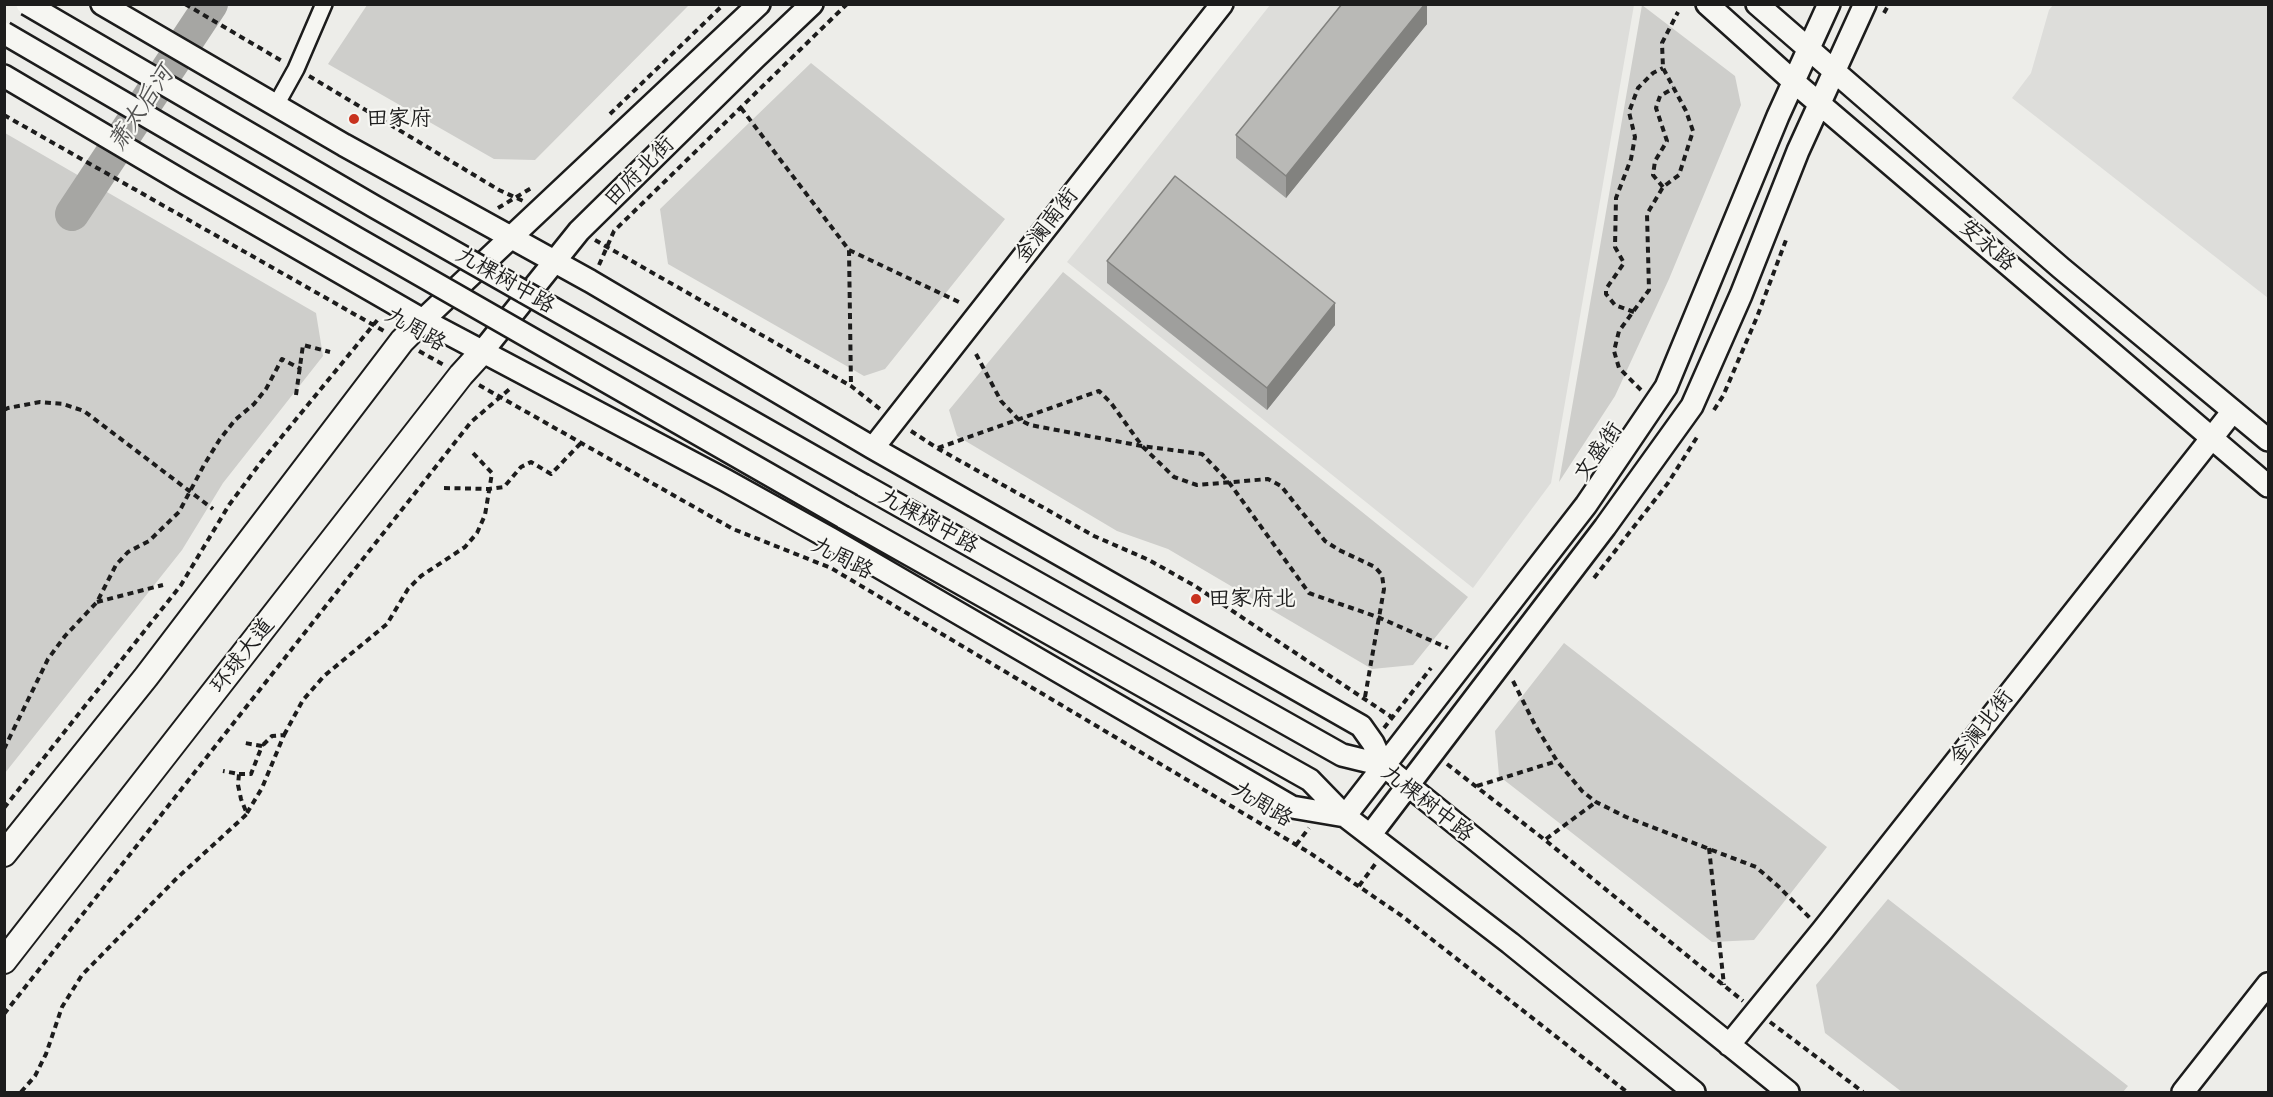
<!DOCTYPE html>
<meta charset="utf-8">
<style>
body{margin:0}
#map{position:relative;width:2273px;height:1097px;overflow:hidden;background:#edede9;font-family:Itim,sans-serif}
canvas{display:block}
.frame{position:absolute;inset:0;border:6px solid #1c1c1c;pointer-events:none}
</style>
<div id="map">
<canvas width="2273" height="1097"></canvas>
<div class="frame"></div>
</div>
<script>
const context = document.querySelector('canvas').getContext('2d');
context.lineJoin = 'round';
function paint(path, color) {
  context.fillStyle = color;
  context.fill(path, 'evenodd');
}
function toPath(rows) {
  const path = new Path2D();
  for (const r of rows) {
    path.moveTo(r[0], r[1]);
    for (let i = 2; i < r.length; i += 2) path.lineTo(r[i], r[i + 1]);
  }
  return path;
}
function strokePath(path, color, width, dash) {
  context.strokeStyle = color;
  context.lineWidth = width;
  context.lineCap = dash ? 'butt' : 'round';
  context.setLineDash(dash || []);
  context.stroke(path);
}
function write(font, color, halo, rows, align = 'center') {
  context.font = font + ' Itim,"LXGW WenKai TC",sans-serif';
  context.lineWidth = 4.5;
  context.setLineDash([]);
  context.textBaseline = 'middle';
  context.strokeStyle = halo;
  context.fillStyle = color;
  for (const [text, x, y, turn = 0] of rows) {
    context.save();
    context.translate(x, y);
    context.rotate((+turn || 0) * Math.PI / 180);
    context.textAlign = isNaN(turn) ? turn : align;
    if (halo) context.strokeText(text, 0, 0);
    context.fillText(text, 0, 0);
    context.restore();
  }
}
paint(toPath([
 [1270,5,1634,5,1551,483,1473,588,1067,262],
 [2053,5,2268,5,2268,298,2012,98,2031,73,2049,10]
]), '#ddddda');
paint(toPath([
 [367,5,367,4,689,5,535,160,494,159,328,64],
 [1642,5,1735,76,1741,105,1669,279,1615,396,1559,482],
 [811,63,1005,219,885,369,864,376,668,264,660,209],
 [5,133,316,313,323,356,223,483,182,550,5,773],
 [1063,272,1468,597,1413,665,1372,669,1168,549,1117,531,957,436,949,410],
 [1564,643,1827,847,1754,940,1712,942,1499,776,1495,731],
 [1888,899,2128,1086,2123,1092,1902,1092,1825,1033,1816,985]
]), '#cececb');
strokePath(toPath([
 [72,214,211,4]
]), '#a6a6a3', 34);
const street = toPath([
 [276,105,296,69,324,4]
]);
const secondary = toPath([
 [102,4,344,145,590,281,873,448,1361,726,1373,743,1383,765],
 [1707,4,1794,82,2268,486],
 [1757,4,2061,268,2268,440],
 [4,76,187,184,423,320,725,480,831,539,1292,807,1345,816],
 [423,320,759,4],
 [482,352,579,231,755,58,812,4],
 [873,448,1222,4],
 [863,485,1342,755,1383,765,1788,1092],
 [843,517,1310,780,1345,816,1510,943,1694,1092],
 [1345,816,1586,505,1666,387,1778,116,1829,4],
 [1371,834,1605,527,1692,406,1741,295,1798,151,1865,4],
 [1729,1045,1822,931,2233,411],
 [2183,1092,2268,984]
]);
const primary = toPath([
 [4,854,146,677,402,341,423,320],
 [4,961,461,375,482,352]
]);
strokePath(street, '#1c1c1c', 20);
strokePath(secondary, '#1c1c1c', 26);
strokePath(primary, '#1c1c1c', 28);
strokePath(toPath([
 [185,4,282,61],
 [1884,13,1889,4],
 [309,76,499,190,523,201],
 [741,108,849,250,851,386],
 [610,114,724,4],
 [4,115,384,331],
 [1663,187,1653,175,1655,161,1667,141,1656,108,1660,96,1674,88],
 [498,208,533,187],
 [595,240,851,386,880,409],
 [849,250,961,303],
 [599,265,614,231,847,4],
 [1634,312,1615,305,1606,294,1606,289,1624,263,1615,247,1616,198,1631,159,1635,137,1629,112,1638,88,1653,73,1663,68],
 [419,351,444,365],
 [976,354,1001,401,1018,419,1030,425,1142,446,1202,454,1228,481,1309,593,1380,618,1448,648],
 [479,385,733,529,831,568,1310,853,1402,916,1627,1092],
 [1641,390,1619,368,1614,351,1619,331,1649,290,1647,214,1663,187,1679,175,1693,131,1686,111,1663,68,1662,43,1678,12],
 [296,395,303,345,330,352],
 [4,410,8,408,40,402,63,404,84,411,213,509],
 [1714,410,1723,396,1757,317,1786,240],
 [911,431,937,448,1094,536,1149,560,1195,586,1396,720],
 [938,448,1099,391,1111,403,1142,446,1174,477,1197,485,1268,479,1281,486,1325,541,1339,550,1375,567,1382,575,1384,589,1365,697],
 [444,488,489,489,504,487,521,467,531,462,551,474,581,443],
 [1594,578,1668,483,1699,434],
 [97,602,163,585],
 [1513,681,1535,725,1557,761,1582,791,1596,802,1626,817,1756,867,1778,886,1810,918],
 [1384,728,1431,668],
 [284,735,303,700,324,676,387,624,408,589,421,576,465,547,477,533,485,515,492,473,472,452],
 [4,749,48,659,65,636,97,602,116,565,128,552,149,541,179,512,204,465,220,439,235,420,254,404,266,389,282,359,301,369],
 [1447,764,1545,840,1743,1001],
 [239,774,251,774,262,746,245,743],
 [4,786,5,786],
 [1477,786,1557,761],
 [4,808,181,585,229,505,261,462,379,318],
 [247,813,262,788,284,735,272,736,262,746],
 [1546,839,1596,802],
 [1296,845,1309,828],
 [1709,848,1724,985],
 [1359,886,1376,863],
 [4,1014,471,422,512,387],
 [1770,1022,1863,1092],
 [21,1092,35,1076,46,1054,62,1007,82,975,176,879,247,814,241,799,238,785,239,774,223,771]
]), '#1c1c1c', 4, [6, 4.5]);
strokePath(street, '#f6f6f2', 15);
strokePath(secondary, '#f6f6f2', 21);
strokePath(primary, '#f6f6f2', 24);
const secondaryBridge = toPath([
 [27,4,375,207,863,485],
 [4,33,356,238,843,517]
]);
strokePath(secondaryBridge, '#1c1c1c', 26, []);
strokePath(secondaryBridge, '#f6f6f2', 21);
paint(toPath([
 [1427,4,1427,24,1286,198,1236,158,1236,135],
 [1107,261,1335,325,1267,410,1107,283]
]), '#9f9f9d');
paint(toPath([
 [1425,4,1427,4,1427,24,1286,198,1286,176],
 [1335,303,1335,325,1267,410,1267,388]
]), '#82827f');
const building = toPath([
 [1342,4,1425,4,1286,176,1236,135,1342,4],
 [1175,176,1335,303,1267,388,1107,261,1175,176]
]);
paint(building, '#b9b9b6');
strokePath(building, '#82827f', 1.5);
for (const [x, y, r, color] of [
 [354,119,6,"#c8321e"],
 [1196,599,6,"#c8321e"]
]) {
  const dot = new Path2D();
  dot.arc(x, y, r, 0, 2 * Math.PI);
  context.fillStyle = color;
  context.fill(dot);
  strokePath(dot, '#f6f6f2', 2);
}
write('22px', '#1c1c1c', '#f6f6f2', [
 ["田家府",366,119],
 ["田家府北",1208,599]
], 'left');
write('22px', '#1c1c1c', '#f6f6f2', [
 ["田府北街",640,172,-45],
 ["金澜南街",1047,226,-52],
 ["安永路",1987,246,41],
 ["九棵树中路",505,281,30],
 ["九周路",415,330,30],
 ["文盛街",1599,452,-55],
 ["九棵树中路",928,522,29],
 ["九周路",842,559,27],
 ["环球大道",243,656,-52],
 ["金澜北街",1982,728,-52],
 ["九棵树中路",1427,804,38],
 ["九周路",1262,805,31]
]);
write('italic 24px', '#535352', '#f6f6f2', [
 ["萧太后河",142,109,-56]
]);
</script>
